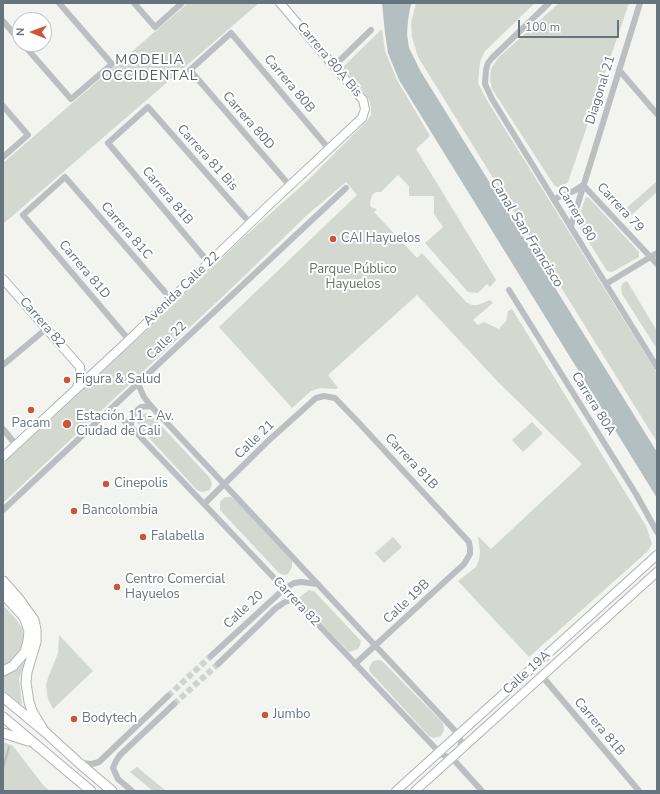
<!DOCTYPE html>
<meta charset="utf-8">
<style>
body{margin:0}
#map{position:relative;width:660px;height:794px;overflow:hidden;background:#f3f3f0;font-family:"Nunito Sans",sans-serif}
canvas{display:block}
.frame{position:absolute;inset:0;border:4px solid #66747d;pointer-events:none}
.north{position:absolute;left:12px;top:12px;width:40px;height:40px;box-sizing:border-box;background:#fff;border:1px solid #c2c7cb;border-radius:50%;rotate:271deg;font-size:11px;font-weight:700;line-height:16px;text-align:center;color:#66747d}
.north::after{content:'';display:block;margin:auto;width:14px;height:18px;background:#cb5538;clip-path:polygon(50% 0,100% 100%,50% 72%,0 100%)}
.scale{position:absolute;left:518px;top:20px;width:101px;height:18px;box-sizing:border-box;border:2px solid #66747d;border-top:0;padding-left:5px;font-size:12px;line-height:14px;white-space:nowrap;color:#66747d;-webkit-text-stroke:3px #fff;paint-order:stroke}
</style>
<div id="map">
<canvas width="660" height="794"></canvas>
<div class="frame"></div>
<div class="north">N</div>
<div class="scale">100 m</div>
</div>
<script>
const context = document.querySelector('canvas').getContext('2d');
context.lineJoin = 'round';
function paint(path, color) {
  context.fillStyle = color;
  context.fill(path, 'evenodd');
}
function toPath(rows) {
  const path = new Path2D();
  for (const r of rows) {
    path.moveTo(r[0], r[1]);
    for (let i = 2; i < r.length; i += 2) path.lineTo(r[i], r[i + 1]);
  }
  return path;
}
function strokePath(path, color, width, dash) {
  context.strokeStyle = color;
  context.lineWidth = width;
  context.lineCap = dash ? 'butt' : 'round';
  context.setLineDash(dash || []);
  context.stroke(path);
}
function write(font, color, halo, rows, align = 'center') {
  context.font = font + ' "Nunito Sans",sans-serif';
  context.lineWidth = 4;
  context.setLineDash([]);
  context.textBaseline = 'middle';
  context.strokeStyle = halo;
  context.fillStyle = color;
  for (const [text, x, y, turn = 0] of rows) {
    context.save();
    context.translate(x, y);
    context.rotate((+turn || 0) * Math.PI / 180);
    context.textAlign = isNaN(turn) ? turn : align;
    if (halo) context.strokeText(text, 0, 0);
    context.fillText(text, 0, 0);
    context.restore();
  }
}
paint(toPath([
 [188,3,259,3,3,224,3,163],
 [416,3,535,3,485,51,480,62,478,83,488,102,657,373,657,442,418,57,412,37,411,23],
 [559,3,629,3,568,182,561,187,557,187,554,185,492,89,490,79,491,69,498,58],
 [382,29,385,51,397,80,430,136,416,149,496,280,490,287,487,284,478,293,468,292,425,243,443,227,434,214,434,196,409,196,409,186,398,175,381,192,376,192,372,195,370,203,371,207,377,209,374,212,417,258,422,253,466,302,472,305,478,305,490,300,493,303,473,320,478,325,484,322,499,329,506,321,508,311,512,309,646,526,652,544,648,551,529,657,458,581,476,567,479,560,480,552,478,536,491,549,582,464,498,382,417,295,328,375,338,388,336,389,320,388,311,391,292,408,219,327,357,195,346,182,307,215,236,284,3,503,3,464,141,336,243,238,308,180,366,122,371,115,371,105,368,98,343,67],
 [657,181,657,192,627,219,622,212],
 [586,197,589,198,639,252,639,257,612,272,607,271,578,225,578,220,585,199],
 [627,281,657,331,657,349,622,294,621,287,623,283],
 [146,413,153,417,210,478,212,484,210,490,202,492,197,490,140,428,137,422,139,416],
 [532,422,543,433,523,452,512,440],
 [225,497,231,497,234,499,292,561,292,567,288,574,284,575,279,573,220,510,220,502],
 [393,537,402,547,384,563,375,553],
 [309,590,314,591,361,641,360,645,358,649,349,652,302,603,300,597],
 [3,605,16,619,22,628,24,636,23,645,17,659,3,668],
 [59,635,93,671,53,709,48,699,46,686,48,678,58,653],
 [377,660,382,661,443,723,444,730,441,736,434,738,429,736,370,672,369,668,372,662],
 [25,661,19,679,22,705,3,690,3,676,17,669],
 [3,742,13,746,43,785,50,791,3,791],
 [137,767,166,791,153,791,130,772]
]), '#d3d8d0');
paint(toPath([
 [382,3,412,3,410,8,408,21,407,34,409,48,421,72,657,452,657,498,399,80,388,53,385,33]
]), '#b4bfc2');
strokePath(toPath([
 [3,768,9,747]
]), '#b4bfc2', 2);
strokePath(toPath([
 [168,696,211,656],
 [174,704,218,664]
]), '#d0d3d3', 6, [6, 3]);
const secondary = toPath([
 [3,279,80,367,81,376,77,387],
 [3,457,129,340,269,205,362,118,365,109,363,100,280,3],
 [396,791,657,555],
 [415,791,657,572]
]);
const primary = toPath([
 [3,581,19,599,34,620,36,630,36,642,27,672,26,683,29,702,32,711,44,731],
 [3,594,24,617,29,631,28,641,25,652,13,666,3,671],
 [3,697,44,731,79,763,112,791],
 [3,717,91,791],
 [3,733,28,741]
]);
strokePath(secondary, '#aeb3b6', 10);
strokePath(primary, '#afb3b6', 11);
strokePath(toPath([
 [134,3,155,27,182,3],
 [549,3,492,58,488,63,486,70,485,84,492,99,657,367],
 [3,21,20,41],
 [23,44,71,99,112,64,59,3],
 [334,66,371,30],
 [619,70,657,114],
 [3,106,28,135,3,157],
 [583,185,657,264],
 [290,186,190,70,231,33,329,149],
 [554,199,574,191,583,185],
 [571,226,640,3],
 [209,263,108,143,148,107,250,223],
 [606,284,657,253],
 [509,290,636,494,657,532],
 [129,340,23,215,65,177,171,299],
 [3,365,46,329],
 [138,384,144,397,151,406,459,735,461,742,460,751],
 [111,409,131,427,439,752,443,755,452,758,482,791],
 [131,427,131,420,135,412,141,407,151,406],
 [3,429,16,445],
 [204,504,267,442,316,398,324,396,335,398,360,424,469,542,470,548,470,554,464,564,355,664],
 [3,510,346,188],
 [211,656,284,589,294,583,301,582,318,584],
 [218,664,276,608,285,602,294,599],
 [542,676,639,791],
 [80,763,92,764,99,762,168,696],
 [132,791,118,779,113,768,116,761,120,755,174,704]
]), '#bbbfc1', 6);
strokePath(secondary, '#fff', 8);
strokePath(primary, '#fff', 9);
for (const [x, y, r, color] of [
 [333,239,4,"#cb5538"],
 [67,380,4,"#cb5538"],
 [31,410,4,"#cb5538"],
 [67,424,5,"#cb5538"],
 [106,484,4,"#cb5538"],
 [74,511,4,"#cb5538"],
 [143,537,4,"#cb5538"],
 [117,587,4,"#cb5538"],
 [265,715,4,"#cb5538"],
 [74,719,4,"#cb5538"]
]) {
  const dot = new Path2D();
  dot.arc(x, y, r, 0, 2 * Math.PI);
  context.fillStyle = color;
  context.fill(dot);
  strokePath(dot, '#fff', 1.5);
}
write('13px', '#66747d', '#fff', [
 ["Carrera 80A Bis",329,60,50],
 ["Carrera 80B",289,84,50],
 ["Diagonal 21",601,90,-73],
 ["Carrera 80D",248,121,49],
 ["Carrera 81 Bis",207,158,48],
 ["Carrera 81B",167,196,50],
 ["Carrera 79",620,208,47],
 ["Carrera 80",576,214,59],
 ["Carrera 81C",126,231,49],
 ["Carrera 81D",84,270,50],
 ["Avenida Calle 22",182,289,-44],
 ["Carrera 82",42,323,49],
 ["Calle 22",167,341,-43],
 ["Carrera 80A",593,404,58],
 ["Calle 21",255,440,-44],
 ["Carrera 81B",411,462,47],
 ["Carrera 82",296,602,47],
 ["Calle 19B",407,602,-43],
 ["Calle 20",244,610,-43],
 ["Calle 19A",527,673,-42],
 ["Carrera 81B",599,727,50]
]);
write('13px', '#66747d', '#fff', [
 ["CAI Hayuelos",341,239],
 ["Figura & Salud",75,380],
 ["Estación 11 - Av.",76,417],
 ["Ciudad de Cali",76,432],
 ["Pacam",31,424,"center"],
 ["Cinepolis",114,484],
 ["Bancolombia",82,511],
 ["Falabella",151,537],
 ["Centro Comercial",125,580],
 ["Hayuelos",125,595],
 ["Jumbo",273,715],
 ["Bodytech",82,719]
], 'left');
write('13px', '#687564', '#fff', [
 ["Parque Público",353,270],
 ["Hayuelos",353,285]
]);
context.letterSpacing = '1px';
write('14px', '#535d63', '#fff', [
 ["MODELIA",150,61],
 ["OCCIDENTAL",150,77]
]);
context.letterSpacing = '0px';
write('italic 14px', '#62757b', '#fff', [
 ["Canal San Francisco",526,233,58]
]);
</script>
